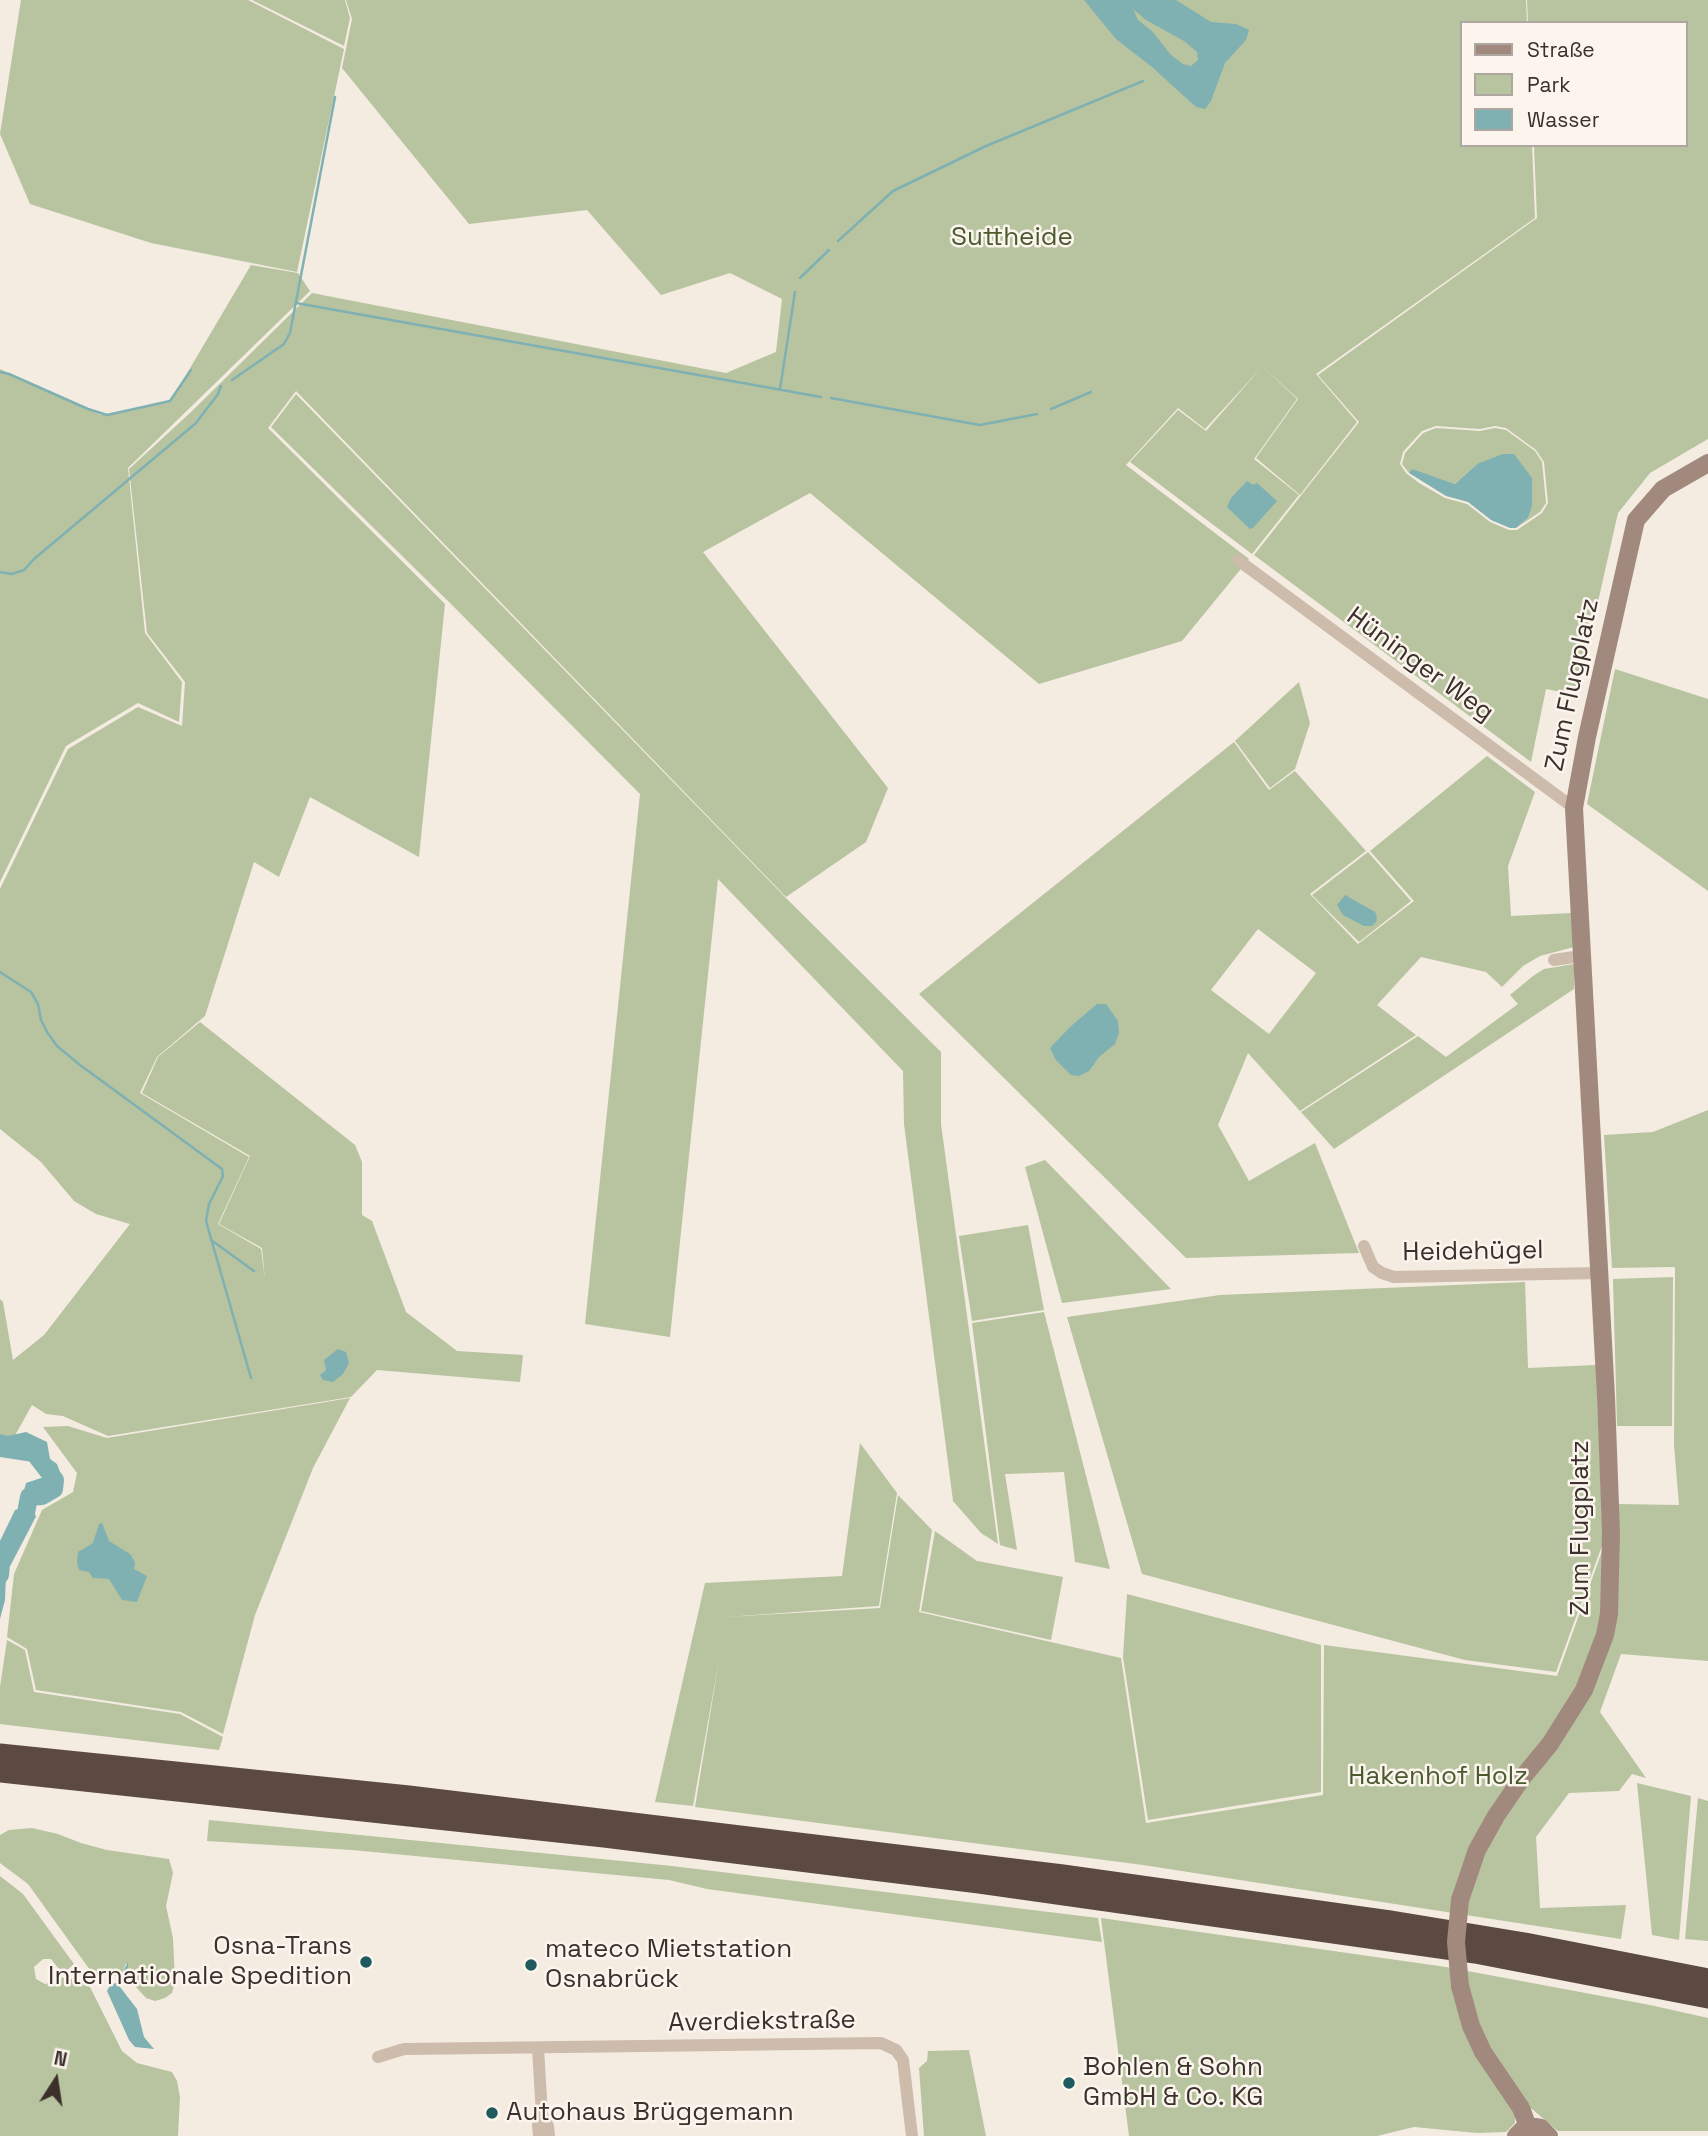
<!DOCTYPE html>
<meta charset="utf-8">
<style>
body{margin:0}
#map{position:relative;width:1708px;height:2136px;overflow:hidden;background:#f4ebe1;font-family:"Space Grotesk",sans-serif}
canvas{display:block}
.legend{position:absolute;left:1460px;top:21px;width:228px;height:126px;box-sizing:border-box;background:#fbf5ee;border:2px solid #aea6a0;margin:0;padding:9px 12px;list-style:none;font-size:21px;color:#3b302b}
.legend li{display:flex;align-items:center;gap:14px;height:35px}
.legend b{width:35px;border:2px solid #aea6a0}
.north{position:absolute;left:21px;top:2045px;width:70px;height:70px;-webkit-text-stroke:5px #fbf5ee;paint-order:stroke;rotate:12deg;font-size:19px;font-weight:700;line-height:28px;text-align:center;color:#3b302b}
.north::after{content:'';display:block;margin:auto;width:24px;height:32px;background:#3b302b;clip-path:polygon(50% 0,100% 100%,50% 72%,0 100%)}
</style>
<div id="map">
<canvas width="1708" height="2136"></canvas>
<ul class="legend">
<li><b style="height:9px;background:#a18a7d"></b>Straße</li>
<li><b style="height:19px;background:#b8c4a0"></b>Park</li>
<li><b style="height:19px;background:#7fb0b2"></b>Wasser</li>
</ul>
<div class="north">N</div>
</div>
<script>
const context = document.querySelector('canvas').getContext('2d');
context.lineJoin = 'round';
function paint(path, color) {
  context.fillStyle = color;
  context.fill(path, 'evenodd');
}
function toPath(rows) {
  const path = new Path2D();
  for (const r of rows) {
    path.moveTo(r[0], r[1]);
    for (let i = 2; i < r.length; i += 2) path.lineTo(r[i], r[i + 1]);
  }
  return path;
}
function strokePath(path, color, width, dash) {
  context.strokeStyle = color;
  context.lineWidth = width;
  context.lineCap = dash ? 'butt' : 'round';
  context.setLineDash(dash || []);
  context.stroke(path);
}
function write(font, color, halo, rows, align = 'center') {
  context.font = font + ' "Space Grotesk",sans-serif';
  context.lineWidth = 5;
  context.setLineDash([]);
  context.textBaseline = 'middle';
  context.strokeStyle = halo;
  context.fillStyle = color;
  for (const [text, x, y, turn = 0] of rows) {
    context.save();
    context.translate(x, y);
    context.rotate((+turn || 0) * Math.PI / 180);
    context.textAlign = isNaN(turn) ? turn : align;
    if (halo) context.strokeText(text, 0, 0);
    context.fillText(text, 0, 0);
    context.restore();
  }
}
paint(toPath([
 [21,0,248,0,344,49,297,272,151,243,30,204,0,134],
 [252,0,345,0,350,18,344,46],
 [346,0,1526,0,1527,23,1461,23,1461,145,1532,145,1535,218,1316,374,1357,422,1300,495,1256,458,1298,399,1262,366,1297,399,1254,459,1299,495,1252,554,1130,462,1178,410,1206,431,1261,368,1205,429,1178,408,1126,465,1249,559,1182,641,1039,684,810,493,703,552,888,788,866,842,786,897,296,391,268,428,445,604,419,857,310,797,279,877,254,862,205,1016,157,1057,140,1093,249,1157,218,1224,261,1249,265,1280,262,1248,219,1224,250,1156,142,1093,158,1057,200,1022,355,1145,362,1162,362,1215,372,1221,406,1312,457,1351,523,1355,520,1382,377,1370,351,1397,108,1436,63,1416,46,1414,32,1405,4,1455,0,1454,0,1299,3,1302,13,1360,44,1335,130,1224,96,1214,74,1201,41,1162,0,1129,0,889,68,749,138,707,182,726,185,682,147,633,129,469,191,412,312,293,726,373,776,352,782,299,730,273,661,295,587,210,469,224,342,68,352,19],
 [1527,0,1708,0,1708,439,1650,473,1618,513,1577,695,1546,689,1531,762,1254,555,1359,422,1318,375,1537,218,1534,145,1685,145,1685,23,1528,23],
 [1436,426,1480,429,1495,426,1506,428,1536,450,1544,462,1548,503,1542,513,1517,530,1509,530,1490,522,1467,504,1445,498,1419,483,1406,473,1400,464,1403,452,1422,431],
 [251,265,298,273,310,291,128,468,145,633,182,682,179,722,138,703,66,746,0,882,0,369,101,415,170,402],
 [296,394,785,897,941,1052,941,1124,998,1544,981,1533,953,1501,904,1124,903,1071,718,879,670,1337,585,1324,640,794,450,603,271,427],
 [1436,428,1480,431,1495,428,1506,430,1535,451,1542,462,1546,503,1540,512,1516,528,1528,518,1532,507,1532,478,1477,464,1455,484,1412,470,1409,473,1402,464,1405,453,1423,433],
 [1615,669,1708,699,1708,891,1587,804],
 [1299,682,1310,723,1295,769,1270,788,1235,741],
 [1234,742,1269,790,1295,771,1366,851,1310,894,1358,944,1414,901,1370,851,1487,756,1535,792,1508,866,1511,916,1572,913,1574,947,1540,956,1523,966,1502,987,1486,972,1421,957,1377,1005,1416,1035,1300,1111,1248,1053,1218,1125,1249,1181,1315,1143,1359,1253,1186,1258,919,994],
 [1258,929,1316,973,1269,1034,1211,990],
 [1368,852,1411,901,1359,942,1312,895],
 [1574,964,1574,989,1334,1149,1301,1112,1418,1036,1446,1057,1518,1004,1510,995,1533,976,1544,969],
 [1708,1110,1708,1661,1621,1654,1600,1712,1646,1778,1632,1774,1619,1791,1569,1793,1536,1837,1540,1908,1626,1905,1621,1939,1143,1865,695,1807,719,1660,693,1806,655,1802,705,1583,842,1576,860,1443,897,1493,879,1606,726,1617,880,1608,898,1495,932,1530,919,1612,1121,1658,1146,1823,1323,1795,1324,1645,1557,1676,1619,1504,1679,1505,1674,1445,1675,1267,1612,1268,1604,1135,1653,1132],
 [1045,1160,1171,1289,1062,1303,1025,1167],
 [1028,1225,1044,1310,972,1321,959,1236],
 [1673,1277,1672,1426,1617,1426,1613,1279],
 [1525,1282,1528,1368,1596,1365,1603,1543,1556,1672,1465,1660,1142,1574,1067,1317,1220,1295],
 [1044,1312,1110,1569,1075,1562,1064,1472,1005,1474,1017,1550,1000,1545,972,1323],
 [350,1398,313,1468,255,1615,223,1734,181,1712,36,1690,27,1649,7,1637,14,1574,42,1510,73,1492,77,1473,43,1427,68,1426,107,1438],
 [935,1531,977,1561,1063,1577,1051,1640,921,1611],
 [1127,1594,1321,1645,1321,1792,1148,1820,1123,1657],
 [7,1640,25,1650,34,1692,180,1714,223,1737,219,1750,0,1724,0,1687],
 [1637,1783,1691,1796,1679,1940,1652,1935],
 [1698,1798,1708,1801,1708,1941,1685,1939],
 [209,1820,672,1866,1098,1918,1102,1942,707,1889,669,1880,352,1850,207,1841],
 [32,1828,58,1834,81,1843,107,1850,169,1859,173,1873,166,1906,173,1938,175,1982,172,1993,165,1998,155,2001,146,1998,135,1986,123,1978,128,1967,126,1963,121,1976,96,1974,90,1970,28,1884,0,1863,0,1835,9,1830],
 [0,1876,23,1894,74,1964,67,1970,59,1969,51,1959,43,1959,34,1967,36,1979,45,1984,52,1982,58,1977,79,1980,90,1987,122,2051,137,2063,172,2072,177,2081,180,2097,178,2136,0,2136],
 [1101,1918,1446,1967,1650,2005,1708,2018,1708,2131,1558,2131,1532,2109,1515,2113,1515,2123,1506,2132,1477,2133,1414,2127,1377,2136,1129,2136],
 [969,2050,986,2136,924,2136,919,2068,927,2061,928,2051]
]), '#b8c4a0');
paint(toPath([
 [1084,0,1176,0,1211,22,1236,24,1249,30,1246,40,1225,63,1211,101,1205,109,1196,107,1152,67,1116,39],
 [1133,9,1146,20,1184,41,1197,52,1198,60,1191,66,1183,64,1171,55,1152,31,1138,20],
 [1503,454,1514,454,1532,478,1532,507,1528,518,1516,528,1510,528,1491,520,1468,502,1446,496,1409,473,1412,469,1455,484,1477,464],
 [1247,481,1253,485,1257,483,1277,501,1253,528,1250,529,1227,507,1231,498],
 [1345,895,1375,912,1377,917,1376,922,1372,926,1364,926,1343,915,1337,905],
 [1097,1004,1106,1004,1118,1021,1119,1033,1115,1044,1099,1057,1089,1071,1079,1076,1071,1075,1056,1060,1050,1048,1070,1027],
 [338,1349,346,1352,349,1363,343,1374,333,1382,323,1380,320,1375,326,1370,324,1360],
 [26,1432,47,1442,50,1459,57,1464,61,1475,56,1485,51,1488,37,1491,31,1503,36,1517,31,1524,18,1530,7,1552,5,1600,0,1619,0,1541,15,1510,19,1509,26,1483,47,1476,49,1471,36,1457,19,1447,0,1445,0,1434,8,1436],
 [102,1523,109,1541,130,1554,135,1562,134,1569,147,1576,137,1602,122,1600,109,1579,93,1578,89,1572,79,1570,77,1563,78,1552,93,1543,99,1524],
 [128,1962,128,1967,120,1987,137,2009,144,2037,154,2049,135,2047,129,2040,107,1991,110,1985,116,1983,121,1975]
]), '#7fb0b2');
strokePath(toPath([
 [838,241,893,191,986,146,1143,81],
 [800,278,829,250],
 [296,303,821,397],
 [0,372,9,374,88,409,107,415,170,401,191,370],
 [232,380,284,344,290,333,335,97],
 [780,389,795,292],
 [831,398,980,425,1037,414],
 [1051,409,1091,392],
 [0,572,12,574,24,570,34,559,196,423,218,394,221,386],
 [0,972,31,992,38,1004,41,1020,47,1032,57,1046,80,1065,222,1169,223,1176,209,1204,206,1221,251,1378],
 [211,1240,254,1271]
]), '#7fb0b2', 2.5);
strokePath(toPath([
 [0,1448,34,1453,55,1480,54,1489,42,1496,29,1497,25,1518,1,1564,0,1575]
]), '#7fb0b2', 18);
strokePath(toPath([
 [1238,560,1574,808],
 [1554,960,1581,956],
 [1364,1246,1373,1267,1382,1273,1394,1277,1599,1273],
 [538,2048,542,2115,538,2125,539,2136],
 [378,2057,404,2049,881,2043,896,2050,903,2060,912,2136],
 [542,2115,548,2126,549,2136]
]), '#cdbbac', 12);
strokePath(toPath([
 [1460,1900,1477,1850,1496,1816,1522,1778,1550,1744,1584,1690,1605,1635,1609,1614,1611,1533,1606,1397,1574,808,1587,737,1636,520,1663,489,1708,463],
 [1460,1986,1471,2026,1483,2052,1521,2108,1528,2127],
 [1516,2136,1523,2129,1535,2127,1541,2128,1549,2136]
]), '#a18a7d', 18);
strokePath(toPath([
 [0,1754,409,1796,1063,1875,1390,1921,1525,1943,1708,1979],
 [0,1772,604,1837,979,1883,1475,1953,1708,1998]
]), '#5c4a42', 21);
strokePath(toPath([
 [1460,1900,1456,1942,1460,1986]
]), '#a18a7d', 18);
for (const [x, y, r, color] of [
 [366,1962,7,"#1f5a5e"],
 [531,1965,7,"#1f5a5e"],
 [1069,2083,7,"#1f5a5e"],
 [492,2113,7,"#1f5a5e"]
]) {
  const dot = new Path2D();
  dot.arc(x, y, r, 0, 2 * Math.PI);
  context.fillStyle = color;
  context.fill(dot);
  strokePath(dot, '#fbf5ee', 2.5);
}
write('26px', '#4a5a2e', '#fbf5ee', [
 ["Suttheide",1012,238],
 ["Hakenhof Holz",1438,1777]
]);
write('26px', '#3b302b', '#fbf5ee', [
 ["Hüninger Weg",1420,665,36],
 ["Zum Flugplatz",1573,685,-78],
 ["Heidehügel",1473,1252,-1],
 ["Zum Flugplatz",1581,1528,-90],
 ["Averdiekstraße",762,2022,-1]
]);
write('26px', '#3b302b', '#fbf5ee', [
 ["Osna-Trans",352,1947,"right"],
 ["Internationale Spedition",352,1977,"right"],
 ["mateco Mietstation",545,1950],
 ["Osnabrück",545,1980],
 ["Bohlen & Sohn",1083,2068],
 ["GmbH & Co. KG",1083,2098],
 ["Autohaus Brüggemann",506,2113]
], 'left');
</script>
